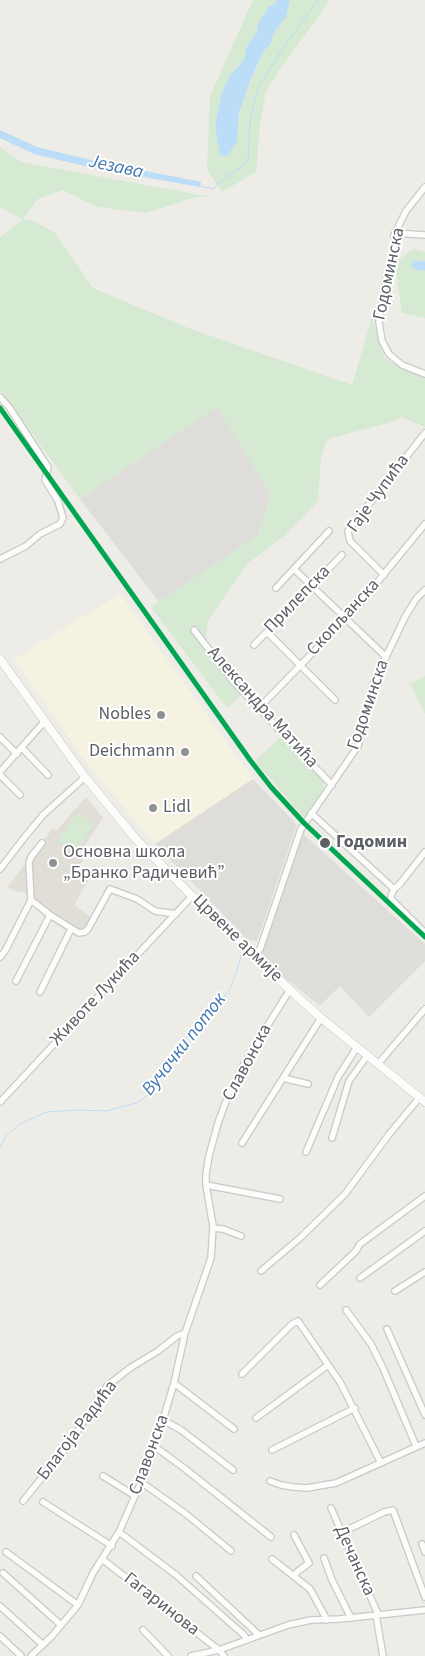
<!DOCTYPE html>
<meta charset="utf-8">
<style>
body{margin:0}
canvas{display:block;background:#edece7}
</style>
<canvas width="425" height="1656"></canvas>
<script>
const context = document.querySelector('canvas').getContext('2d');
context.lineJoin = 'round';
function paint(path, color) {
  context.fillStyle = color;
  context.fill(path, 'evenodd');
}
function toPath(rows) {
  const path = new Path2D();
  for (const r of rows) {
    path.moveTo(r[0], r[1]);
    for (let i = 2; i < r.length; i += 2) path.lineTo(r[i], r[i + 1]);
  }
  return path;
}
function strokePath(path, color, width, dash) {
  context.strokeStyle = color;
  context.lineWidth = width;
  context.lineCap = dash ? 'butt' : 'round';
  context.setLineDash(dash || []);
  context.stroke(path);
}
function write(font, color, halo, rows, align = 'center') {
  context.font = font + ' "Source Sans 3",sans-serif';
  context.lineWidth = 4;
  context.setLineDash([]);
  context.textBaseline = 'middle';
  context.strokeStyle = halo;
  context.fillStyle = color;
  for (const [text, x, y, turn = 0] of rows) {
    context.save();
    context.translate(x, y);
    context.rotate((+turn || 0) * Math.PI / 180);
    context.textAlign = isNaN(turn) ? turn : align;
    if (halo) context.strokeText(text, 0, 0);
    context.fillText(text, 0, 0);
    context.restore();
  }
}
paint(toPath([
 [120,594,253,779,155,844,85,761,14,659]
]), '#f6f2e1');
paint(toPath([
 [217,407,271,495,258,535,159,602,80,499],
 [253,779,297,825,257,941,248,940,155,844],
 [303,834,425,944,425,961,369,1017,340,986,320,1006,264,961,262,953]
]), '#deddd9');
paint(toPath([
 [86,797,103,818,78,856,83,860,79,867,90,877,74,905,92,918,86,928,81,930,74,928,22,891,19,893,7,887,53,828,56,831]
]), '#e0ded7');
paint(toPath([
 [253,0,277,0,275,5,269,6,258,24,257,32,247,46,244,59,234,70,222,92,216,121,216,133,220,155,238,123,242,102,263,52,271,43,275,31,286,17,290,0,329,0,325,7,281,68,266,91,260,125,256,172,222,192,207,170,210,96],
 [0,147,21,162,210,197,196,197,146,213,97,207,63,190,38,199,23,219,32,220,55,233,93,288,188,328,352,385,372,317,384,357,398,367,425,376,425,427,402,417,388,423,331,438,325,443,321,458,318,501,284,536,248,563,207,622,206,651,220,671,241,695,227,708,151,607,258,535,271,495,217,407,80,499,0,390,0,237,23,220,0,207],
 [413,249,425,252,425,318,402,313,395,262],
 [425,676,425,714,410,684],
 [282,736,324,781,324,788,304,818,255,761],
 [77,813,94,824,75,853,58,841]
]), '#d5e9d3');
paint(toPath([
 [277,0,290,0,286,17,275,31,271,43,263,52,250,81,239,113,237,142,227,156,220,155,216,133,216,121,222,92,229,77,244,59,247,46,257,32,258,24,269,6,274,5],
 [0,130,37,147,99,162,197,181,201,182,200,187,93,168,34,154,0,138]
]), '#bbddf8');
strokePath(toPath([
 [199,186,214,189,217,184,248,162,250,121,257,90,281,51,318,0],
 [0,1147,6,1136,20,1124,46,1112,79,1110,106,1111,137,1103,152,1092,184,1041,229,991,236,974,241,955]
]), '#bbddf8', 1);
strokePath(toPath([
 [416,265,425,266]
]), '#bbddf8', 9);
const minor = toPath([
 [425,187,406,211,395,233,394,236,396,243,387,274,379,322,382,341,389,354,402,365,425,374],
 [395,233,425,235],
 [0,397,9,407,48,467,45,480,58,501,63,518,60,524,40,534,26,546,0,559],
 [294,569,385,656],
 [384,575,350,541,348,531,425,433],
 [276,588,329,531],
 [194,630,233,681,332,785],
 [267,632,335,700],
 [254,645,342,555],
 [259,708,357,607,425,524],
 [0,737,17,754],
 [22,748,48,775],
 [0,772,44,722],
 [0,775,20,795],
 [311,813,394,889],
 [425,852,399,885,394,889,391,896,391,899,425,933],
 [0,869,24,838,43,815,85,777],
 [31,900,50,915,79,933,85,932,88,929,110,889,137,899,155,911,176,914],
 [254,956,260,949,301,829,358,746,372,686,405,617,416,599,425,590],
 [0,957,5,951,31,900,29,863,31,857,42,843],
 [16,981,50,915],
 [40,992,71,929],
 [378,1064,425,1009],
 [283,1078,308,1084],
 [0,1102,192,896],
 [332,1138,349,1081,367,1056],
 [242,1143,321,1018],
 [306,1152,338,1077,357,1047],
 [206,1185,280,1199],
 [213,1228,223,1229,241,1236],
 [261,1271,300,1238,345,1194,390,1133,420,1097],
 [360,1278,425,1231],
 [320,1285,356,1251,360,1244,425,1196],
 [395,1291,425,1272],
 [346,1310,371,1344,383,1368,416,1446],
 [387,1329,425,1415],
 [242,1374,292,1324,298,1321,340,1382,381,1463],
 [174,1383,234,1429],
 [256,1418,328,1365],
 [163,1420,181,1430,233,1470],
 [154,1446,184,1468,271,1537],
 [272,1450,355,1408],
 [103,1476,135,1496],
 [270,1481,281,1485,293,1487,307,1488,336,1483,425,1443],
 [141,1482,186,1514,231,1551],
 [23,1501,69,1444,107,1386,130,1368,158,1351,177,1336,185,1333],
 [43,1502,112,1546],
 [331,1508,378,1614],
 [119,1532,176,1575,244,1635,247,1640],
 [341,1533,384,1512,393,1510,425,1597],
 [294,1535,309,1563,297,1572,295,1576],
 [422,1544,425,1552],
 [6,1552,78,1605],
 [324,1558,332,1580,351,1618],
 [102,1559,219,1650,224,1656],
 [272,1559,310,1589,327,1620],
 [3,1573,61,1625],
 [196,1576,259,1635],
 [0,1606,43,1645],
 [376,1615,383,1656],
 [143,1630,168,1656],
 [0,1636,21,1656],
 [31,1656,52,1636,78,1605,93,1573,119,1532,141,1482,163,1420,174,1383,185,1333,211,1258,213,1226,206,1185,206,1174,209,1156,218,1123,229,1093,244,1064,284,999,290,990],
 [191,1656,219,1650,288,1625,311,1620,339,1619,425,1610]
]);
const secondary = toPath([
 [0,659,85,777,135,838,192,896,290,990,321,1018,425,1102]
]);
strokePath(minor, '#c9c9c8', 8);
strokePath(secondary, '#cacac9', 9);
strokePath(minor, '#fcfcfb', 5.5);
strokePath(secondary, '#fcfcfb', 8);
strokePath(toPath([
 [0,408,250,760,271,787,304,823,425,937]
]), '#00a651', 5);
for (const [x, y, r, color] of [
 [161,715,5,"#8f9293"],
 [185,752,5,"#8f9293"],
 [153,808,5,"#8f9293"],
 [325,843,6,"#5d6166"],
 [53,863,5,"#8f9293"]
]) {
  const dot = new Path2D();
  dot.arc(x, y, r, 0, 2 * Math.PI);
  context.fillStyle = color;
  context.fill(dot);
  strokePath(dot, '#fff', 2);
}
write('18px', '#5d6166', '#fff', [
 ["Годоминска",390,274,-78],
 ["Гаје Чупића",379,494,-54],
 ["Прилепска",298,600,-46],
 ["Скопљанска",344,618,-47],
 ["Годоминска",369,705,-71],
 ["Александра Матића",262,708,48],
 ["Црвене армије",237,939,44],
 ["Животе Лукића",96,999,-47],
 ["Славонска",248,1063,-62],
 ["Благоја Радића",78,1431,-53],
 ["Славонска",150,1455,-70],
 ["Дечанска",354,1561,66],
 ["Гагаринова",161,1605,38]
]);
write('18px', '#5d6166', '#fff', [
 ["Nobles",151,715],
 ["Deichmann",175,752],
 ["Lidl",163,808,"left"],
 ["Основна школа",63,853,"left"],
 ["„Бранко Радичевић”",63,874,"left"]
], 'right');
write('bold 18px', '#5d6166', '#fff', [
 ["Годомин",336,843]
], 'left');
write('italic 19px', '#4177b2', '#fff', [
 ["Језава",116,168,12],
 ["Вучачки поток",185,1045,-52]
]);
</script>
